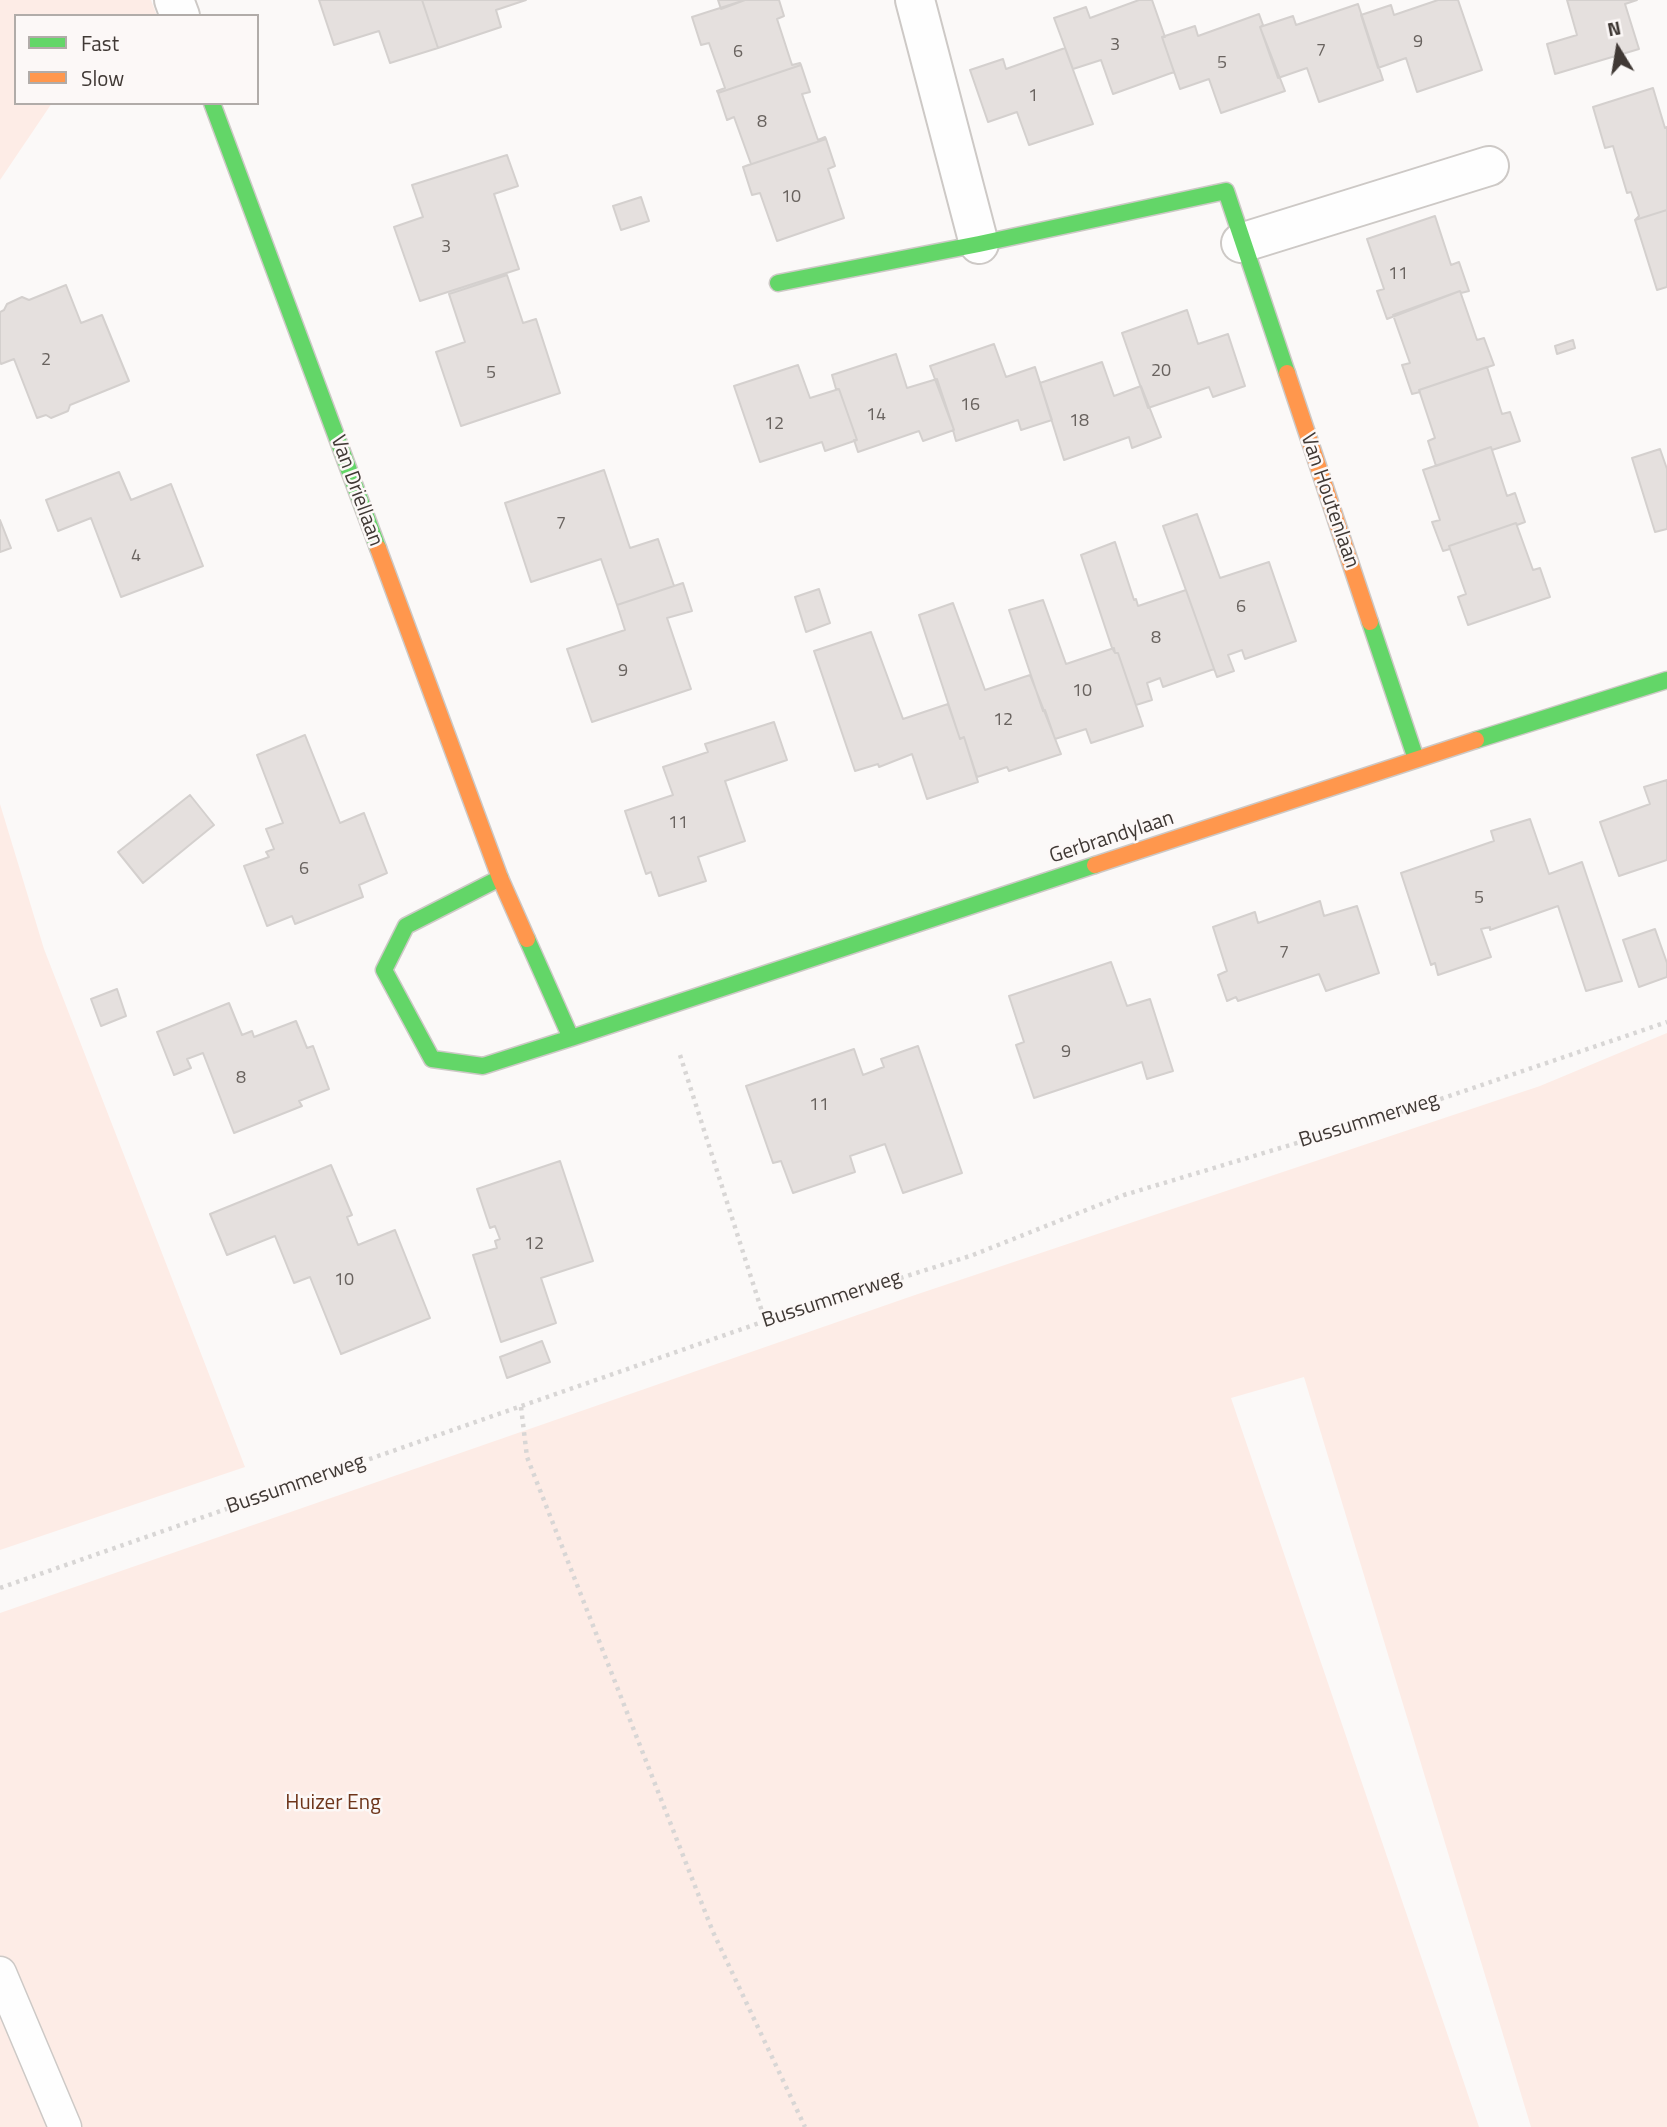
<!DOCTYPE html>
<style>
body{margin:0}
#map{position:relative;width:1667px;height:2127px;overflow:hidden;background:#fbf9f8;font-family:"Titillium Web",sans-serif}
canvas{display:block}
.legend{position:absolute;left:14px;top:14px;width:245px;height:91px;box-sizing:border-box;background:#fcf8f7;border:2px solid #b1aca9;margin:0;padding:9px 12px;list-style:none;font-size:21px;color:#403935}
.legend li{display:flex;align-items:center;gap:14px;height:35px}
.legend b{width:35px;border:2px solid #b1aca9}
.north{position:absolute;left:1583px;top:14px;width:70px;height:70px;-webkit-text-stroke:5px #fcf8f7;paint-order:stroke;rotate:349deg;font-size:19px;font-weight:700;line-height:28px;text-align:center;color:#403935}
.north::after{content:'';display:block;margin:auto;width:24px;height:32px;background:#403935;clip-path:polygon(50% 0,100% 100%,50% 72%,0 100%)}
</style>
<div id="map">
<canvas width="1667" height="2127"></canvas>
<ul class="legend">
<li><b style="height:9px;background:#63d668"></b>Fast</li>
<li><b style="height:9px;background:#ff974d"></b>Slow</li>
</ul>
<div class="north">N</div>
</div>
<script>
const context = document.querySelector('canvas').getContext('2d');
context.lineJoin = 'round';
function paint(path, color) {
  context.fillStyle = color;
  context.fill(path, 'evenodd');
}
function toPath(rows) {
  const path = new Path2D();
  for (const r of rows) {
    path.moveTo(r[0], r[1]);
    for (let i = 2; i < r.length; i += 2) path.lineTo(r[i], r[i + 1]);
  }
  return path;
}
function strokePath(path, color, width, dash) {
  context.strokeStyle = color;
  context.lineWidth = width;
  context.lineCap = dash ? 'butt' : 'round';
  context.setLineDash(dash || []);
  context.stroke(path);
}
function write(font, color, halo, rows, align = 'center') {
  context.font = font + ' "Titillium Web",sans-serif';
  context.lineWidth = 5;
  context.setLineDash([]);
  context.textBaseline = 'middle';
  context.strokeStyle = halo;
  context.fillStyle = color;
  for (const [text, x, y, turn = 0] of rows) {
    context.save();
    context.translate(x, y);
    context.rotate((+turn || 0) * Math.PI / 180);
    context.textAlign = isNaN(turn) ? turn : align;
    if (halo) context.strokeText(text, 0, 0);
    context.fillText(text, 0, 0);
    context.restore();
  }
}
paint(toPath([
 [0,0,151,0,157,16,16,16,16,103,52,103,0,180],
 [0,804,44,949,245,1467,0,1550],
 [1667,1033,1667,2127,1531,2127,1304,1377,1231,1398,1479,2127,0,2127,0,1613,915,1295,1540,1086]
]), '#fdece6');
const building = toPath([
 [319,0,422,0,438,48,390,63,379,31,334,45,319,0],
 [422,0,526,0,496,10,501,27,438,48,422,0],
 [718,0,745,0,721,9,718,0],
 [745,0,779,0,784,16,777,19,792,65,800,63,801,65,718,93,717,91,725,88,709,43,701,45,692,17,745,0],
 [1139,0,1152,0,1165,37,1162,37,1174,72,1113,94,1101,60,1073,69,1054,18,1086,7,1090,18,1139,0],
 [1438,0,1458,0,1482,70,1417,92,1406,58,1378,68,1361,15,1391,5,1394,15,1438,0],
 [1567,0,1637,0,1625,4,1639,49,1555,74,1547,44,1577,35,1567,0],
 [1358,4,1383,80,1319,102,1307,68,1278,78,1260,27,1293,16,1296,25,1358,4],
 [1259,14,1263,25,1260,27,1285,91,1221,113,1209,79,1180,89,1162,37,1195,26,1198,36,1259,14],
 [1065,48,1093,124,1029,145,1017,112,988,122,970,70,1003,59,1006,69,1065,48],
 [801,65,810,92,802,94,818,140,825,137,826,139,743,167,751,164,734,117,727,120,718,93,801,65],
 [1653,88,1665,128,1667,127,1667,210,1635,220,1639,216,1631,192,1627,193,1613,146,1605,148,1593,107,1653,88],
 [826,139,835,166,828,169,844,218,777,241,760,193,752,195,743,167,826,139],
 [507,155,518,186,494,194,519,269,420,301,394,227,423,217,412,185,507,155],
 [641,197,649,221,621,230,613,206,641,197],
 [1667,210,1667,287,1657,290,1635,220,1667,210],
 [1435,216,1451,265,1459,262,1469,291,1461,293,1460,291,1387,319,1377,291,1384,289,1367,239,1435,216],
 [507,275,523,323,536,319,560,393,461,426,436,352,465,342,449,294,507,275],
 [66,285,81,323,102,315,129,381,70,405,68,411,51,418,46,415,37,418,14,359,1,364,0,361,0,312,4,310,7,304,22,297,29,300,66,285],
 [1460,291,1477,340,1484,338,1494,365,1419,390,1420,392,1412,394,1402,365,1410,363,1393,315,1460,291],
 [1187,310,1198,344,1228,334,1245,386,1213,397,1209,387,1148,408,1122,333,1187,310],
 [1573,340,1575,348,1557,354,1555,346,1573,340],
 [994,344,1006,377,1035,367,1052,420,1021,430,1018,420,956,441,953,430,954,430,930,366,994,344],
 [896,354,907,388,937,379,954,430,923,441,919,431,858,452,854,440,857,440,839,389,836,389,832,375,896,354],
 [1102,362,1114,396,1141,386,1161,437,1132,448,1129,437,1064,460,1040,383,1102,362],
 [798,365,810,398,839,389,857,440,825,451,822,442,760,462,734,386,798,365],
 [1487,367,1502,414,1510,412,1520,441,1492,450,1491,447,1436,466,1428,441,1435,438,1419,390,1487,367],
 [1491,447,1507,496,1515,493,1525,522,1517,525,1516,523,1449,546,1450,549,1443,551,1432,522,1440,520,1423,470,1491,447],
 [1660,449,1667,469,1667,529,1655,532,1632,458,1660,449],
 [604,470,630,548,658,539,674,586,617,605,601,559,531,582,505,503,604,470],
 [119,472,131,500,171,484,203,566,121,597,91,518,58,531,46,500,119,472],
 [1197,514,1220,578,1269,562,1296,641,1245,659,1242,650,1228,655,1234,671,1217,677,1163,526,1197,514],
 [0,520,11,548,0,552,0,520],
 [1516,523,1533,570,1540,568,1550,597,1468,625,1458,597,1466,594,1449,546,1516,523],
 [1115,542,1134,600,1136,599,1138,606,1186,590,1214,669,1163,687,1160,678,1147,683,1152,700,1136,705,1118,653,1115,653,1112,648,1081,555,1115,542],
 [683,583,692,611,667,618,691,689,592,722,567,649,625,630,617,605,683,583],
 [819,589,830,623,806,632,795,597,819,589],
 [1043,600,1066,664,1114,648,1115,653,1118,653,1143,726,1091,743,1086,729,1055,739,1045,710,1043,711,1009,610,1043,600],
 [953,603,985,690,1030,675,1061,754,1009,771,1007,767,977,777,964,737,960,739,919,615,953,603],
 [871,632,903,719,948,704,960,739,964,737,978,782,927,799,912,754,879,767,878,764,855,771,814,651,871,632],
 [774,722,787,760,725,781,745,841,698,857,706,881,659,896,651,872,646,874,625,811,673,795,663,767,708,752,705,744,774,722],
 [305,735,340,823,364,813,387,873,359,885,363,897,295,924,292,916,267,926,244,866,269,857,266,852,274,849,266,829,283,823,257,755,305,735],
 [1667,780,1667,860,1619,876,1600,822,1650,804,1644,787,1667,780],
 [190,795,214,825,143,883,118,852,190,795],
 [1530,819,1549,874,1582,862,1622,981,1586,991,1558,906,1490,930,1490,927,1481,929,1491,957,1438,975,1435,963,1431,965,1401,873,1494,841,1491,831,1530,819],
 [1320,901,1324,916,1357,906,1379,973,1326,991,1319,974,1238,1001,1236,997,1227,1001,1218,975,1227,971,1213,927,1255,912,1258,923,1320,901],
 [1655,929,1667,963,1667,977,1639,987,1623,940,1655,929],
 [1111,962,1127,1006,1150,999,1173,1071,1147,1079,1142,1062,1034,1098,1016,1045,1024,1042,1009,996,1111,962],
 [117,989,126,1016,101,1026,91,999,117,989],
 [229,1003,242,1035,252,1031,254,1037,296,1021,307,1048,313,1046,329,1089,299,1101,302,1106,234,1133,203,1053,187,1059,191,1068,174,1075,157,1032,229,1003],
 [918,1046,962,1173,903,1193,885,1144,850,1156,855,1172,793,1193,781,1161,773,1163,746,1086,854,1049,863,1075,884,1067,881,1059,918,1046],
 [560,1161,593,1261,541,1278,556,1323,501,1342,473,1255,497,1248,495,1241,500,1239,495,1226,490,1228,477,1189,560,1161],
 [331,1165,352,1215,347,1217,358,1245,395,1230,430,1318,341,1354,310,1277,294,1283,275,1236,227,1255,210,1214,331,1165],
 [542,1341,550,1362,507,1378,500,1357,542,1341]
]);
paint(building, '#e5e0de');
strokePath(building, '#d4d0ce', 2);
const lane = toPath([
 [0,1973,65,2127]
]);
const street = toPath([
 [174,0,180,16],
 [915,0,979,244],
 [1241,243,1489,166]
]);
const fast = toPath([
 [212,103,378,548],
 [778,283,979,244,1226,191,1287,373],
 [1370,622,1416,759],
 [1476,740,1667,680],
 [500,878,406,926,384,970,432,1059,483,1066,571,1038,527,939],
 [571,1038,1095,865]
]);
const slow = toPath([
 [1287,373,1370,622],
 [378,548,500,878,527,939],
 [1095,865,1476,740]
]);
strokePath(lane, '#cdc9c6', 35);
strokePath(street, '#cdc9c6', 42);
strokePath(fast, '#cdc9c6', 19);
strokePath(slow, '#cdc9c6', 19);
strokePath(toPath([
 [680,1055,765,1321],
 [521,1407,527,1457,713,1932,805,2127],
 [0,1588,765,1321,973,1255,1124,1195,1420,1106,1667,1022]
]), '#d8d6d5', 4.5, [3.5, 5]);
strokePath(lane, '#fefefe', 32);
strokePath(street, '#fefefe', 38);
strokePath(fast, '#63d668', 16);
strokePath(slow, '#ff974d', 16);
write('18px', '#69635f', null, [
 ["9",1418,43],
 ["3",1115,46],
 ["7",1321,52],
 ["6",738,53],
 ["5",1222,64],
 ["1",1033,97],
 ["8",762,123],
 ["10",791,198],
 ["3",446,248],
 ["11",1398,275],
 ["2",46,361],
 ["20",1161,372],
 ["5",491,374],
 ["16",970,406],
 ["14",876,416],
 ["18",1079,422],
 ["12",774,425],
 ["7",561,525],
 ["4",136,557],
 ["6",1241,608],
 ["8",1156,639],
 ["9",623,672],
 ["10",1082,692],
 ["12",1003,721],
 ["11",678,824],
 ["6",304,870],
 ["5",1479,899],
 ["7",1284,954],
 ["9",1066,1053],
 ["8",241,1079],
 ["11",819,1106],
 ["12",534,1245],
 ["10",344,1281]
]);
write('21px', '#403935', '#fcf8f7', [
 ["Van Driellaan",356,491,70],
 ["Van Houtenlaan",1329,501,71],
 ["Gerbrandylaan",1112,838,-18],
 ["Bussummerweg",1369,1121,-17],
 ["Bussummerweg",832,1300,-18],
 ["Bussummerweg",296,1485,-19]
]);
write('21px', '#6e351a', '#fcf8f7', [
 ["Huizer Eng",333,1804]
]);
</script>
